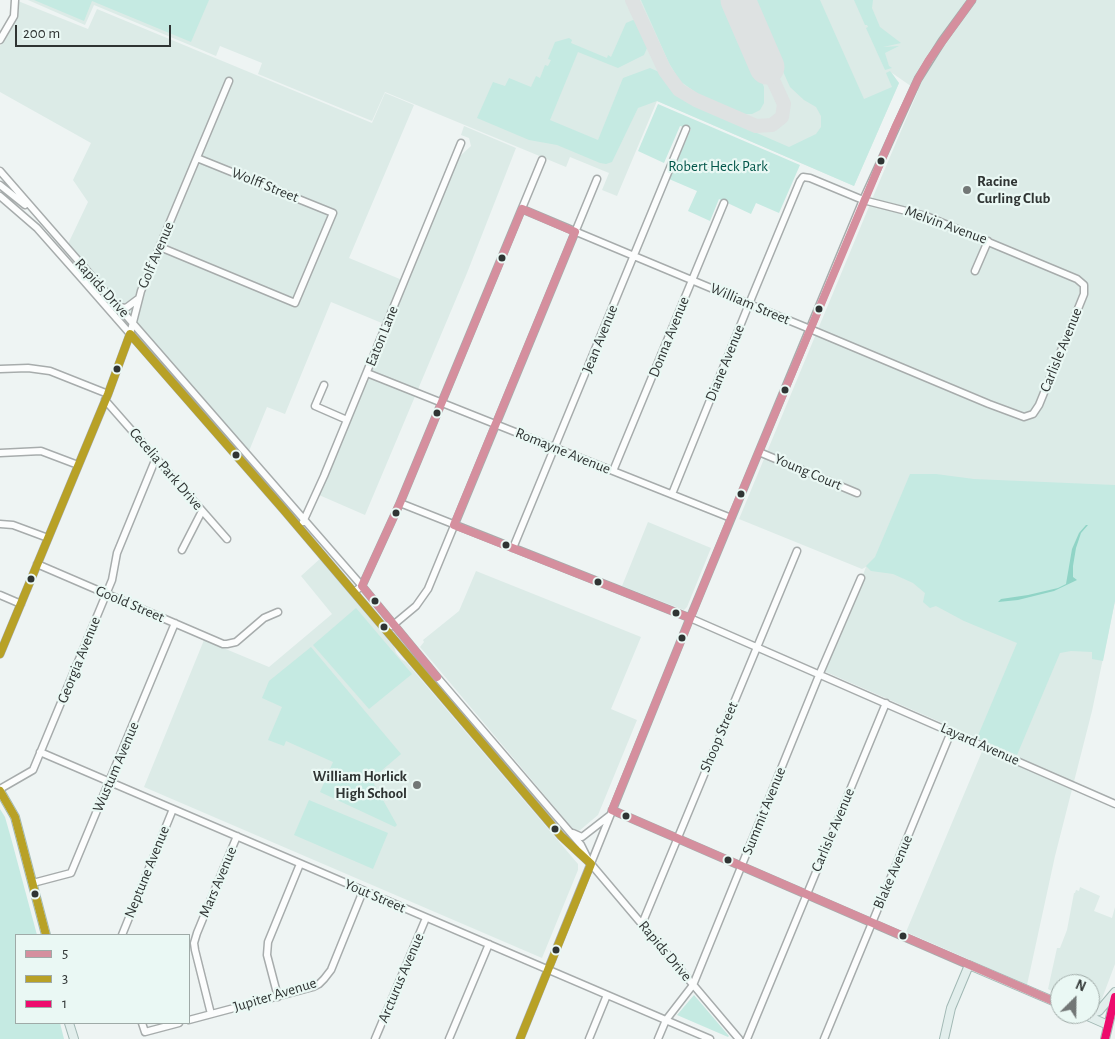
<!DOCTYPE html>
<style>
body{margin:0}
#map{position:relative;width:1115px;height:1039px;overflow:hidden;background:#eef4f3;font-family:"Alegreya Sans",sans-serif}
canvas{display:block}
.legend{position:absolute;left:15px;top:934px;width:175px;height:90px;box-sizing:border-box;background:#eaf8f4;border:1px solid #9faaa7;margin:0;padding:6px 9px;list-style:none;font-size:15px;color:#2f3433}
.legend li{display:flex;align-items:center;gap:10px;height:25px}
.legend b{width:25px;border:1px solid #9faaa7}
.north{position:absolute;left:1050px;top:974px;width:50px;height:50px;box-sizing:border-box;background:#eaf8f4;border:1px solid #9faaa7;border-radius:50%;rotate:23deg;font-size:14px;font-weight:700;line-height:20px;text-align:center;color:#2f3433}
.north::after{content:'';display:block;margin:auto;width:18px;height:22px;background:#727776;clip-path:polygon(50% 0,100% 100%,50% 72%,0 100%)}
.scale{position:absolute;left:15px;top:25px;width:156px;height:22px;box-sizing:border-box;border:2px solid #2f3433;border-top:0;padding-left:6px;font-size:15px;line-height:18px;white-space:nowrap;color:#2f3433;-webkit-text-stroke:4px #eaf8f4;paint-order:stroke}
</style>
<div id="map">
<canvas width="1115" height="1039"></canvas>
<ul class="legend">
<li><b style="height:6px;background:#d58f9e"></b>5</li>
<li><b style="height:6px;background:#b8a126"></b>3</li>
<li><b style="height:6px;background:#ed0b6d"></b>1</li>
</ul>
<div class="north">N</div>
<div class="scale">200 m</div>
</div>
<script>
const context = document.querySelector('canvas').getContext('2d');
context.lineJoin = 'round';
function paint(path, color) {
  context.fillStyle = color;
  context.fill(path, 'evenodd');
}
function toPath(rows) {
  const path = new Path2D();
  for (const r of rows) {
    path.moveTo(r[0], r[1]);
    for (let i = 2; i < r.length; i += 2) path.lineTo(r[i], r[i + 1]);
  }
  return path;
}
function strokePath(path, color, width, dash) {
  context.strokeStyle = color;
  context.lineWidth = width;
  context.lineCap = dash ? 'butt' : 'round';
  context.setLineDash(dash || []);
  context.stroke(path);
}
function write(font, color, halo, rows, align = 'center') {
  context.font = font + ' "Alegreya Sans",sans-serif';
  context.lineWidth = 4.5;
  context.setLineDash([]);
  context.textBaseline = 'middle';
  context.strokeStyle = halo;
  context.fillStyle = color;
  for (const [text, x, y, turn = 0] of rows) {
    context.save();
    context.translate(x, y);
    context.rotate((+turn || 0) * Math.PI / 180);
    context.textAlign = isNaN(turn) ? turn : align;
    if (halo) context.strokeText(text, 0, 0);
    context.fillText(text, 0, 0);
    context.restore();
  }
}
paint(toPath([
 [28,0,1115,0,1115,601,1092,711,1055,856,1027,985,906,932,986,742,826,672,826,667,866,567,862,569,739,519,878,185,918,91,892,73,899,83,854,186,657,101,617,196,602,190,609,173,570,157,566,167,385,92,372,121,258,74,262,63,220,46,216,56,94,5,85,25],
 [18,1,88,29,97,9,372,123,385,93,414,105,349,258,407,282,459,157,471,146,469,138,461,135,464,126,516,148,467,273,365,515,319,495,389,326,331,302,285,414,267,407,249,451,68,244,88,202,73,180,91,143,0,92,0,46,14,24],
 [648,522,711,548,687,607,684,610,622,586],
 [322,557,352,597,394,647,396,653,401,659,406,662,578,864,578,870,542,958,144,787,204,640,269,667,332,614,301,576],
 [476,571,641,637,611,709,637,720,598,815,579,831,573,829,420,647,424,642,423,640,459,611],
 [1080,887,1100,896,1094,911,1112,918,1115,907,1115,964,1100,1004,1094,1007,1090,1007,1090,984,1060,984,1060,995,1048,989,1057,948,1060,948,1067,930,1074,893,1075,893,1076,890,1079,891]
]), '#dcebe7');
paint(toPath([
 [34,0,209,0,191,42,92,1,84,21],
 [641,0,725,0,764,87,764,103,760,110,752,114,743,114,698,94,680,81,669,63],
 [751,0,820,0,864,99,892,87,886,73,890,71,899,83,854,186,657,101,638,108,612,162,606,164,600,163,557,145,529,140,477,118,493,82,505,86,509,78,531,87,536,76,540,78,545,65,548,66,551,60,548,59,555,42,569,38,572,40,571,43,607,58,608,55,611,57,626,23,633,20,638,23,646,42,647,48,644,55,618,68,578,52,550,120,598,140,623,78,650,68,659,72,674,92,688,103,789,147,816,134,821,127,821,116,816,107,804,100,790,87],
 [854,0,873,0,872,8,880,27,901,43,883,47,899,46,885,53,889,66,892,68,885,70,866,28,868,27,867,25,865,25],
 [658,104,800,165,779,213,756,203,751,214,719,199,710,221,688,211,697,191,669,179,691,129,680,126,664,163,638,151],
 [910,474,936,474,974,479,1115,485,1115,601,1103,661,1092,659,1092,652,1071,651,1060,653,1017,755,977,738,1017,643,964,621,936,606,930,608,923,602,925,593,913,583,893,574,871,571,866,566,875,557],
 [356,608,412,674,369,709,313,645],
 [311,647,401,754,374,777,374,784,397,825,395,827,320,792,333,762,286,741,284,746,268,740,282,707,262,698,269,681],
 [309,800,388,833,373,869,294,835],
 [0,809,5,817,11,838,37,935,16,935,16,1023,60,1023,64,1039,0,1039],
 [694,995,729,1036,728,1037,677,1015]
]), '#c5eae2');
paint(toPath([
 [1086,525,1088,525,1081,533,1076,548,1073,566,1073,577,1077,580,1054,591,1018,600,998,602,1001,599,1028,595,1058,588,1066,584,1072,549,1079,533]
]), '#90d4c6');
strokePath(toPath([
 [632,0,665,71,679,90,696,100,756,126,772,125,782,117,784,104,767,67]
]), '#dee2e2', 14);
strokePath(toPath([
 [738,0,767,67]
]), '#dee2e2', 35);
const minor = toPath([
 [0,40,14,16,15,0],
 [0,171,362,586,437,677,581,845,590,863],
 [0,185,25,205],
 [0,196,37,228,83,280,283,509,561,836,591,864,739,1039],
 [522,209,579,233,634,256,749,304,810,329,989,404,1024,417,1033,414,1039,405,1084,294,1084,285,1077,279,926,216,863,200,810,178,803,177,800,181,749,304,672,494],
 [160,247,295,303,333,213,197,158],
 [975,271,988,241],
 [119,307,126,308,138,299],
 [0,369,28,368,50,371,108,394],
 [367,373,731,518],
 [324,385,315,406,347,420],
 [105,400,227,539],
 [759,452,857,493],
 [0,453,41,451,78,465],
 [613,471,724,203],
 [400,503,690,618,1115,804],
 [303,522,324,476,461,143],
 [0,524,13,525,48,538],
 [513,548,686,129],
 [182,550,202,511],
 [37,564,223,644,227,644,236,642,264,618,278,612],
 [354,592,362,586,400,503,542,160],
 [0,595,21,604],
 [392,626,416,606,428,589,597,179],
 [0,654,108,394,130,334,141,291,229,81],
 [40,752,710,1039],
 [0,789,33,770,112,580,117,553,156,458],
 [612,810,969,965],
 [573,833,582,837,609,816],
 [33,883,71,873,175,623],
 [642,924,797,551],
 [122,935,173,809],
 [278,997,267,955,268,942,300,864],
 [211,1014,195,950,194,943,197,933,237,836],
 [189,1020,313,987,319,984,324,979,331,970,363,891],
 [142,1023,145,1032,179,1023],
 [375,1039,426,918],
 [449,1039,489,944],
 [520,1039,690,618,863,200,918,79,942,41,972,0],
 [589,1039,607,995],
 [658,1039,666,1020,693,985,820,673,861,578],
 [747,1039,886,703],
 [824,1039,951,732]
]);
const major = toPath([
 [0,791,15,817,46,935],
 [1090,1013,1099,1011,1115,992],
 [1083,1014,1108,1025],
 [69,1023,74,1039],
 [944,1039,951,1008,969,965,1060,1004],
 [1105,1039,1115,997]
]);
strokePath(minor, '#a7acac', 9);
strokePath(major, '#a1b8b4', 10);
strokePath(minor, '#fcfdfd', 6);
strokePath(major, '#e2eeec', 8);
strokePath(toPath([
 [972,0,929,60,918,79,895,128,731,518,612,810,1060,1004],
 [437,677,362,586,400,503,522,209,575,232,454,525,690,618]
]), '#d58f9e', 8);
strokePath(toPath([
 [0,654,108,394,130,334,283,509,561,836,591,864,520,1039],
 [0,791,15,817,46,935]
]), '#b8a126', 8);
strokePath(toPath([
 [1105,1039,1115,997]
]), '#ed0b6d', 8);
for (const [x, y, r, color] of [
 [881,161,4.5,"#2f3433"],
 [967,190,5,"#727776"],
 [502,258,4.5,"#2f3433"],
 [819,309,4.5,"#2f3433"],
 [117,369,4.5,"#2f3433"],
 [785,390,4.5,"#2f3433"],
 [437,413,4.5,"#2f3433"],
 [236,455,4.5,"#2f3433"],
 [741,494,4.5,"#2f3433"],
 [396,513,4.5,"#2f3433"],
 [506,545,4.5,"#2f3433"],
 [31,579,4.5,"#2f3433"],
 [598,582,4.5,"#2f3433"],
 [375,601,4.5,"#2f3433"],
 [676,613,4.5,"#2f3433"],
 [384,627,4.5,"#2f3433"],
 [682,638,4.5,"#2f3433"],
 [417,785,5,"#727776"],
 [626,816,4.5,"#2f3433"],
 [555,829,4.5,"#2f3433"],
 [728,860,4.5,"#2f3433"],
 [35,894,4.5,"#2f3433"],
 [903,936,4.5,"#2f3433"],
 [556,950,4.5,"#2f3433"]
]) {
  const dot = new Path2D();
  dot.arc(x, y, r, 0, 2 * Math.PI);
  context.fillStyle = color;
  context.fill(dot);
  strokePath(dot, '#eaf8f4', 2);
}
write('15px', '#005649', '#eaf8f4', [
 ["Robert Heck Park",718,166]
]);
write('bold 15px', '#2f3433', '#eaf8f4', [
 ["Racine",977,181],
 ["Curling Club",977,198],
 ["William Horlick",407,776,"right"],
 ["High School",407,793,"right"]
], 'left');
write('15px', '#2f3433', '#eaf8f4', [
 ["Wolff Street",265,185,22],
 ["Melvin Avenue",946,225,20],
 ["Golf Avenue",156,255,-67],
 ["Rapids Drive",102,288,48],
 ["William Street",750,304,23],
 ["Eaton Lane",382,336,-68],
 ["Donna Avenue",669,337,-68],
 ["Jean Avenue",600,339,-68],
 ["Carlisle Avenue",1061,350,-68],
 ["Diane Avenue",725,363,-68],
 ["Romayne Avenue",563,451,22],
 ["Cecelia Park Drive",166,469,49],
 ["Young Court",808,472,23],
 ["Goold Street",130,604,23],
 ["Georgia Avenue",79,660,-68],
 ["Shoop Street",719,737,-67],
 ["Layard Avenue",980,744,24],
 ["Wustum Avenue",116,767,-67],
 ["Summit Avenue",764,811,-68],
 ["Carlisle Avenue",833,830,-67],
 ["Neptune Avenue",147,872,-68],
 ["Blake Avenue",893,872,-67],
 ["Mars Avenue",218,882,-67],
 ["Yout Street",375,896,23],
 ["Rapids Drive",665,951,50],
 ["Arcturus Avenue",401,978,-67],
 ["Jupiter Avenue",275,995,-17]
]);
</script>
